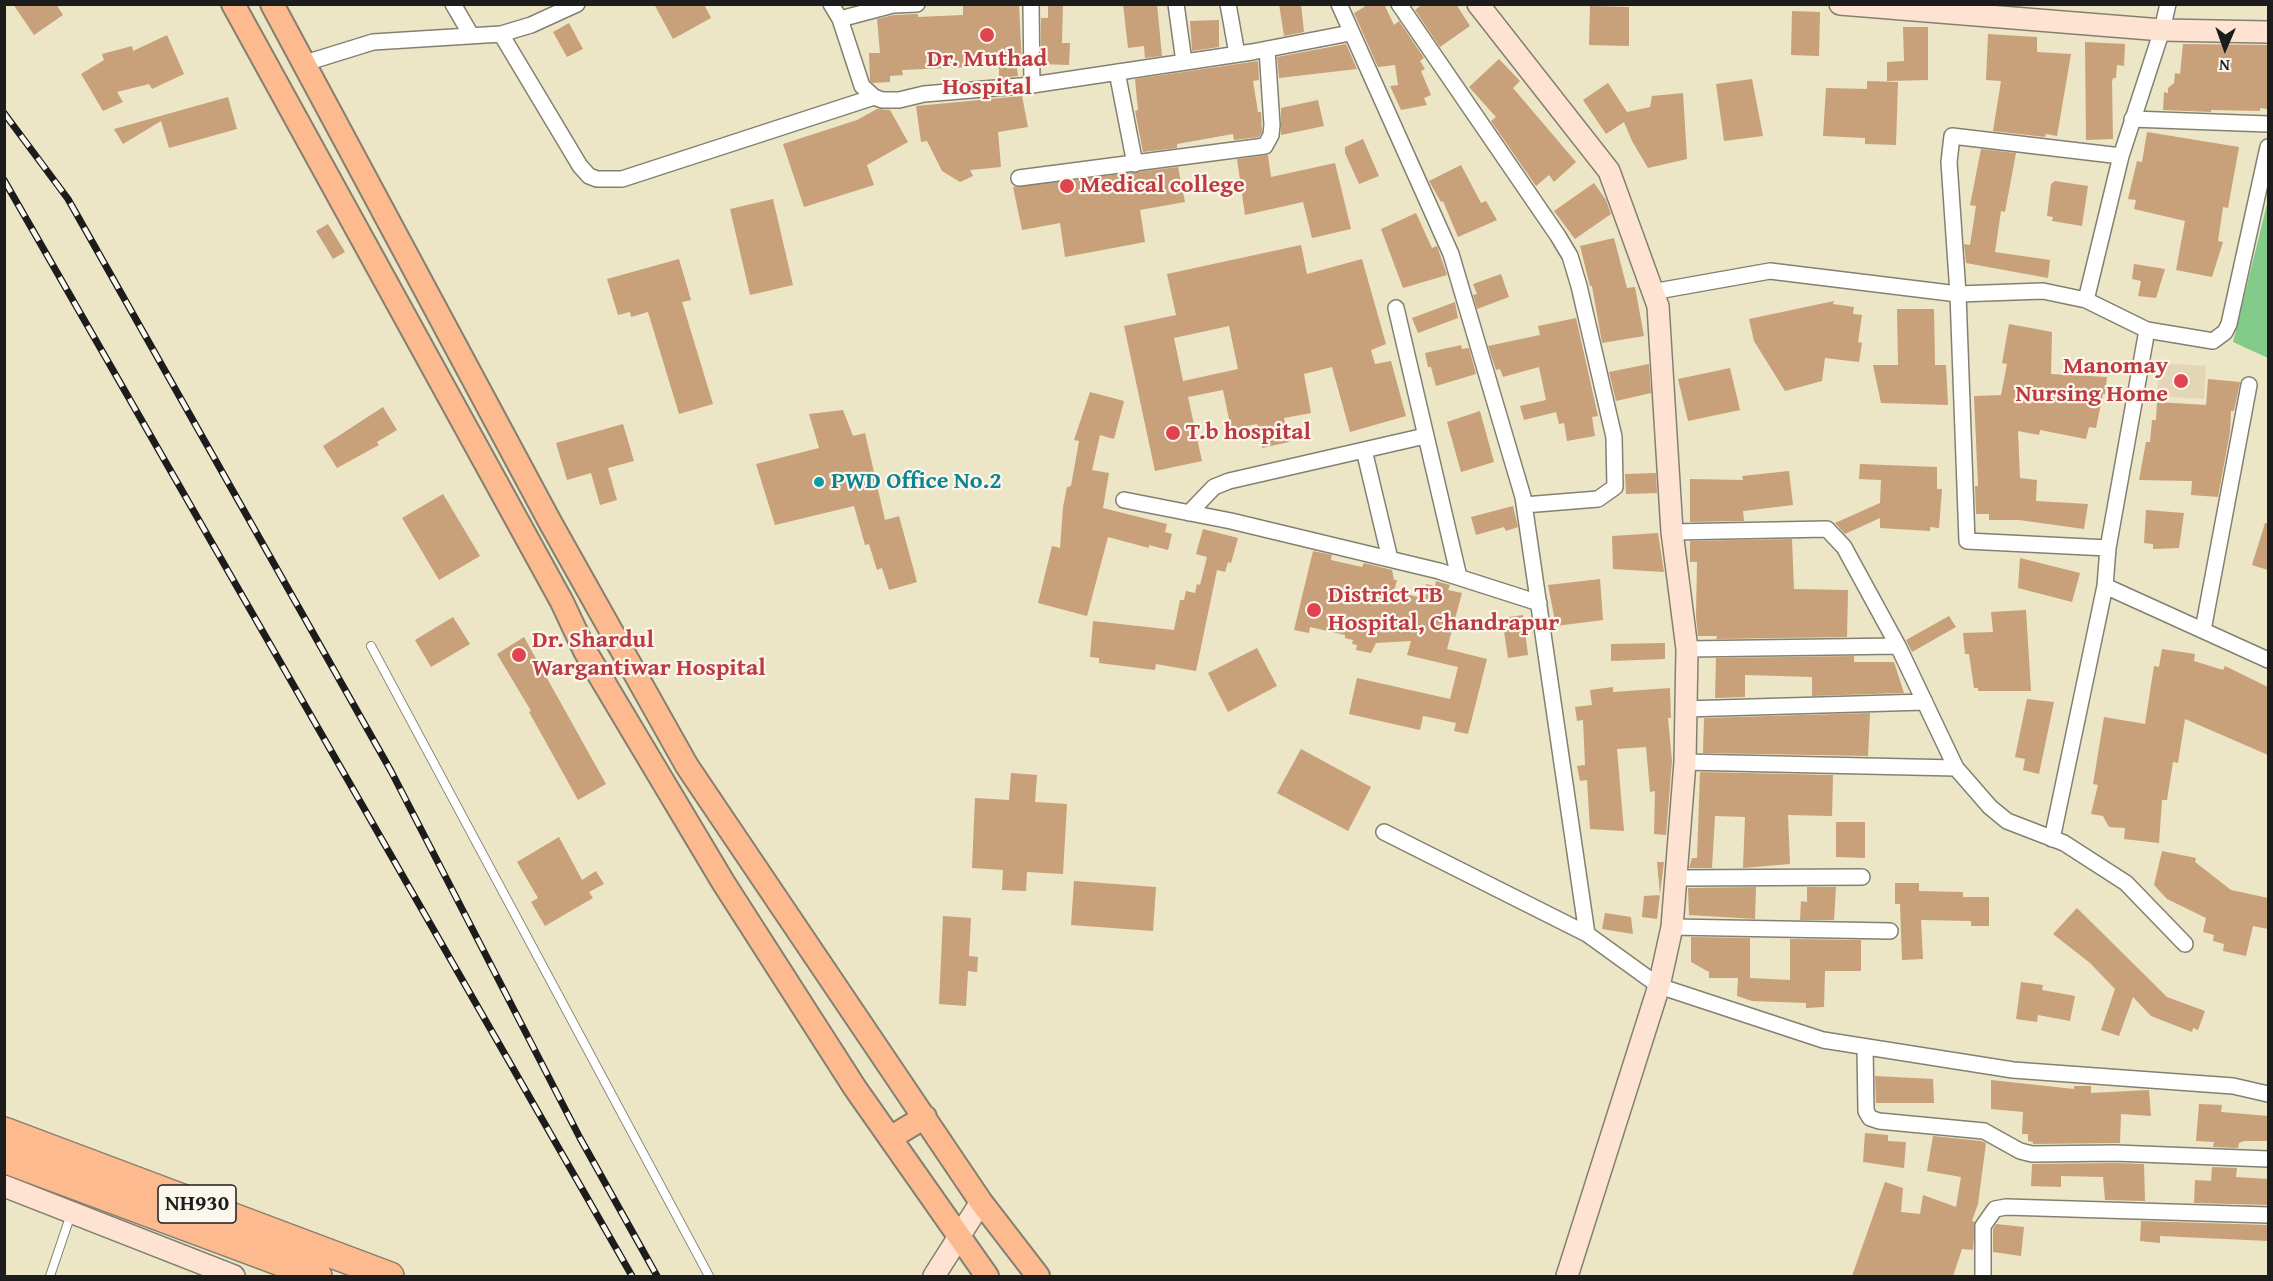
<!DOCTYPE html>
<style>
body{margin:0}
#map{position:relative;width:2273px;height:1281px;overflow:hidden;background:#ece5c6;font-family:"Gentium Book Plus",serif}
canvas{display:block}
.frame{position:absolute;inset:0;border:6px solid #1c1c1c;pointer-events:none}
.north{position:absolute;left:2195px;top:18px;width:60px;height:60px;-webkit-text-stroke:4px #fbf7ec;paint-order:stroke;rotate:182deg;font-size:16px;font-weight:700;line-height:24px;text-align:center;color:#1c1c1c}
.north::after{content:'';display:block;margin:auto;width:21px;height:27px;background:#1c1c1c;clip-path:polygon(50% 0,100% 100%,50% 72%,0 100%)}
</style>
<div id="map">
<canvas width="2273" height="1281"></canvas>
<div class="frame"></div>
<div class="north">N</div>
</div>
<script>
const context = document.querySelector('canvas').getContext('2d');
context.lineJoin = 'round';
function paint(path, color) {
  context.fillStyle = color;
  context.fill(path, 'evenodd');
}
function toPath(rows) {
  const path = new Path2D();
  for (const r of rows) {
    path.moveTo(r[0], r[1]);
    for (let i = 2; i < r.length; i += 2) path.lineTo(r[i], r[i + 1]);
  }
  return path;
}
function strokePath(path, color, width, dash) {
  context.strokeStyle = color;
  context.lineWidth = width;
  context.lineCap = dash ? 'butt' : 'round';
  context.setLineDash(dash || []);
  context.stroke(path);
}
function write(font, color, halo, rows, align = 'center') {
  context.font = font + ' "Gentium Book Plus",serif';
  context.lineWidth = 4.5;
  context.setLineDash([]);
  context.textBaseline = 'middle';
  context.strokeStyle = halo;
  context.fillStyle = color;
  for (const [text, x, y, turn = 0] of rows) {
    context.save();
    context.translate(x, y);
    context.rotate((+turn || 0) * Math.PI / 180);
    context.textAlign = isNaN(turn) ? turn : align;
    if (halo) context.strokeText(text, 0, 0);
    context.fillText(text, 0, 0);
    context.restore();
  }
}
paint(toPath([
 [2159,363,2206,366,2204,399,2157,396]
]), '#e5d5b7');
paint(toPath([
 [2268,200,2268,358,2233,342]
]), '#82cb88');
paint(toPath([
 [13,4,56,4,63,15,34,35],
 [654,4,704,4,711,18,673,39],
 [963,4,1019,4,1022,68,1017,68,1018,76,999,78,999,67,970,67,902,70,903,75,890,76,890,82,873,83,870,81,869,53,880,53,877,19,894,15,918,14,918,17,963,15],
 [1048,4,1063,4,1062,43,1070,43,1069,65,1041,64,1041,18,1048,18],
 [1123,4,1157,4,1162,56,1145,58,1144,46,1128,48],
 [1279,4,1301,4,1304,32,1284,36],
 [1369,4,1384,4,1394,25,1399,21,1424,58,1420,61,1425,69,1421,71,1431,95,1424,98,1427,105,1401,110,1390,86,1398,85,1395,65,1378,67,1354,13],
 [1423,4,1456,4,1470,26,1440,47,1415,10],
 [1590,6,1629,7,1629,46,1589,45],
 [1792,11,1820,12,1819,56,1791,55],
 [1219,20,1219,47,1192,51,1190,21],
 [569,23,583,49,567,57,553,32],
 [1903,27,1928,27,1928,80,1887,81,1887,62,1904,61],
 [1988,34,2037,37,2037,52,2071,54,2057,136,2046,134,2045,137,1993,131,2001,81,1986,80],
 [167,35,184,74,152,89,149,84,117,92,123,102,103,111,81,74,104,60,102,54,132,46,133,51],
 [2085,42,2125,44,2124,66,2117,65,2116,78,2113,78,2112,82,2113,139,2086,140],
 [1346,44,1357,69,1279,78,1277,57],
 [2183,44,2268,45,2268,109,2260,108,2260,111,2211,110,2211,112,2163,110,2164,92,2168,93,2168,88,2174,83,2175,73,2180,74],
 [1499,59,1520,81,1513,88,1576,162,1554,182,1549,175,1536,186,1491,121,1496,117,1469,87],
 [1258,61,1259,80,1253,81,1258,112,1261,112,1262,132,1259,137,1234,140,1233,134,1177,144,1177,148,1143,152,1135,111,1138,110,1135,79],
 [1752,79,1763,136,1724,141,1716,84],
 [1867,81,1898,82,1896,145,1865,144,1865,138,1823,136,1826,88,1867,89],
 [1608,83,1627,112,1650,107,1652,96,1683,93,1687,159,1648,168,1632,141,1624,122,1606,134,1583,100],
 [1022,96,1028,127,998,132,1001,167,970,170,973,176,960,182,942,171,927,141,921,142,916,106],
 [228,97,237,129,169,148,161,121,123,144,114,129],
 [1318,100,1324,126,1281,135,1281,108],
 [877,109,890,110,908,142,867,165,874,185,804,207,783,144,857,120],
 [2147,132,2239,147,2228,208,2223,207,2218,241,2223,242,2212,277,2176,270,2185,221,2134,209,2136,200,2128,199,2137,161,2142,162],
 [1363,139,1379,176,1359,184,1345,153,1345,147],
 [1981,149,2016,153,2005,212,2001,211,1995,252,2050,260,2048,278,1966,263,1964,244,1970,245,1976,206,1970,205],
 [1268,155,1271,177,1335,163,1351,229,1312,238,1303,202,1245,215,1237,159],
 [1461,165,1481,203,1486,201,1497,220,1458,237,1443,201,1441,202,1429,181],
 [1178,167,1185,202,1140,210,1145,242,1065,257,1060,223,1022,230,1013,187],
 [2055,181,2088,186,2082,226,2052,221,2053,217,2047,216,2051,184],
 [1594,183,1606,200,1611,214,1575,239,1554,211],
 [773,199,793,285,750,295,730,209],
 [1416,213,1432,248,1437,246,1447,275,1403,288,1381,229],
 [328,224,345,252,333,259,316,231],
 [1614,238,1627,288,1635,287,1644,336,1602,343,1592,286,1590,286,1580,246],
 [1301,245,1307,274,1362,259,1386,344,1371,350,1375,364,1391,361,1406,416,1350,432,1332,367,1304,374,1311,413,1284,418,1289,442,1262,448,1257,424,1231,429,1223,390,1188,397,1202,461,1155,471,1124,326,1176,315,1167,274],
 [1229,326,1238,369,1183,381,1174,338],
 [679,259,691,300,682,302,713,404,679,414,648,312,631,317,630,312,618,315,607,279],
 [2134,264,2165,269,2156,298,2138,296,2141,281,2132,279],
 [1501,274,1509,297,1477,309,1473,295,1477,294,1473,284],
 [1834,301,1833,304,1854,307,1853,314,1862,315,1858,342,1862,343,1859,362,1825,358,1822,381,1785,391,1754,341,1749,319],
 [1455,302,1458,318,1418,333,1412,318],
 [1897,309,1934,309,1935,365,1946,365,1948,405,1881,403,1873,365,1898,365],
 [1576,318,1598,416,1592,417,1595,436,1567,441,1564,423,1559,424,1556,412,1524,420,1520,406,1546,400,1539,367,1503,377,1500,369,1496,370,1488,346,1540,335,1538,326],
 [2009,324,2052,332,2051,374,2107,377,2105,394,2103,394,2096,428,2089,427,2086,439,2040,430,2039,435,2018,431,2020,478,2037,480,2036,501,2088,504,2084,529,2019,520,1989,520,1989,514,1976,514,1975,486,1978,486,1974,396,2001,395,2007,364,2002,363],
 [1461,345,1462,349,1469,348,1476,374,1436,386,1431,367,1428,367,1425,353],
 [1649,364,1651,393,1616,401,1609,372],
 [1730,368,1740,410,1688,421,1678,379],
 [2208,379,2240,382,2234,411,2231,411,2230,432,2218,497,2191,495,2192,481,2139,480,2146,442,2150,442,2152,420,2156,420,2157,402,2206,405],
 [1090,392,1124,401,1114,439,1100,435,1092,470,1109,473,1103,508,1167,524,1165,532,1172,534,1168,550,1149,545,1149,548,1108,537,1087,616,1038,603,1052,546,1060,548,1063,507,1067,487,1071,486,1079,441,1074,440],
 [383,407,397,430,377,442,379,445,337,468,323,446],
 [843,410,853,436,865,433,885,520,899,516,917,582,889,590,882,568,877,570,869,544,865,545,854,506,775,525,756,464,819,448,809,414],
 [1480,411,1494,462,1461,472,1447,422],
 [623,424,634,461,608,468,617,500,600,505,591,473,567,480,556,443],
 [1860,464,1937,467,1937,489,1942,489,1939,528,1930,527,1930,531,1880,528,1880,518,1845,534,1835,523,1880,503,1881,480,1859,479],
 [1789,471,1793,505,1743,511,1744,521,1690,522,1690,479,1743,480,1742,476],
 [1656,473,1657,493,1626,494,1625,474],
 [443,494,480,556,439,580,402,518],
 [1513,506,1518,527,1506,531,1504,527,1476,535,1471,517],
 [2146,510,2184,513,2179,548,2153,549,2153,544,2144,543],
 [2265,523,2268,523,2268,570,2252,565],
 [1203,529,1238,538,1231,563,1228,562,1225,572,1217,570,1196,671,1156,664,1155,670,1099,663,1099,658,1090,657,1093,621,1174,630,1180,600,1184,600,1186,591,1195,593,1197,584,1200,585,1207,557,1196,554],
 [1658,533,1664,572,1613,569,1612,536],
 [1792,539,1794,589,1848,590,1847,637,1716,639,1717,636,1698,636,1696,617,1697,562,1690,562,1690,541],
 [1313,551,1332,555,1331,560,1362,567,1364,563,1392,570,1394,580,1397,580,1394,591,1422,598,1426,584,1435,586,1436,581,1450,585,1448,590,1462,593,1447,649,1487,659,1468,734,1454,731,1456,723,1429,717,1423,716,1420,730,1349,714,1357,678,1450,699,1458,667,1407,655,1411,641,1376,643,1371,653,1356,650,1357,645,1352,644,1353,640,1345,638,1345,635,1310,627,1309,633,1294,630],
 [2020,558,2080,573,2072,602,2018,588],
 [1600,579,1603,620,1556,626,1548,585],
 [2026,610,2031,691,1978,691,1978,688,1974,688,1969,654,1965,654,1963,633,1993,632,1991,612],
 [1523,615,1528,655,1508,658,1502,618],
 [1949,616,1956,627,1912,652,1906,640],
 [453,617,470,644,431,667,415,640],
 [524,637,606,784,578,800,529,712,531,711,497,654],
 [1665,643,1665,659,1611,661,1611,644],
 [1257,648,1277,686,1228,712,1208,673],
 [2162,649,2195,654,2194,661,2223,670,2225,666,2268,687,2268,755,2185,719,2178,763,2173,762,2167,800,2162,800,2159,843,2124,839,2125,828,2109,827,2103,816,2091,814,2098,785,2093,784,2104,717,2145,724,2154,666,2159,667],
 [1854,656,1854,662,1894,662,1904,693,1812,696,1812,677,1745,675,1745,697,1715,698,1716,658],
 [1613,687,1613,692,1670,688,1671,718,1668,718,1672,761,1666,835,1654,834,1655,791,1650,792,1646,747,1617,749,1624,831,1590,829,1587,780,1580,781,1577,766,1585,765,1583,720,1577,721,1575,707,1592,705,1590,690],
 [2027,699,2054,702,2039,774,2023,770,2025,759,2015,757],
 [1870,713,1868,756,1703,753,1704,718],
 [1301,749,1371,787,1348,831,1277,793],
 [1700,772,1833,775,1832,816,1788,815,1790,864,1743,868,1745,817,1715,816,1712,868,1689,868,1692,858,1697,858],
 [1011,773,1037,775,1035,802,1067,804,1063,874,1027,872,1026,891,1002,890,1003,870,972,868,975,798,1009,800],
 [1836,822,1865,822,1865,858,1836,857],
 [559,837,582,880,596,871,604,884,589,892,593,898,545,926,531,902,538,898,517,862],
 [2162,851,2196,858,2195,862,2231,890,2268,898,2268,929,2253,926,2246,956,2223,951,2224,944,2213,941,2214,935,2203,932,2206,918,2167,899,2154,885],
 [1657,862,1664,862,1657,919,1642,917,1644,896,1660,895],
 [1074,881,1156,887,1153,931,1071,925],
 [1895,883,1919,883,1919,891,1963,892,1963,897,1989,897,1989,926,1971,926,1971,921,1921,920,1923,959,1902,960,1900,904,1895,904],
 [1756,887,1755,919,1689,915,1688,888],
 [1807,887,1836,887,1834,920,1800,920,1801,901,1807,902],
 [2077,908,2167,997,2205,1011,2198,1030,2193,1028,2192,1032,2151,1016,2133,997,2119,1036,2101,1030,2115,989,2090,963,2053,934],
 [1605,913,1631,917,1633,934,1602,929],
 [943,916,971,918,969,956,978,957,977,972,968,971,966,1006,939,1004],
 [1691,937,1750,938,1750,978,1790,980,1790,939,1861,940,1861,971,1825,971,1824,1007,1806,1008,1806,1003,1752,1001,1737,996,1738,978,1709,978,1709,972,1691,962],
 [2021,982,2043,985,2042,990,2075,996,2070,1021,2038,1015,2037,1022,2016,1019],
 [1875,1076,1933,1079,1934,1103,1876,1103],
 [1991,1080,2074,1089,2074,1086,2091,1086,2091,1093,2149,1090,2151,1116,2121,1114,2120,1143,2033,1144,2033,1142,2028,1141,2028,1134,2022,1134,2023,1112,1991,1109],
 [2199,1104,2222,1105,2221,1112,2268,1116,2268,1141,2244,1141,2239,1143,2238,1148,2213,1147,2214,1142,2196,1141],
 [1865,1133,1888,1135,1888,1141,1906,1142,1904,1168,1863,1162],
 [1933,1136,1981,1141,1986,1143,1978,1204,1972,1221,1975,1222,1973,1250,1962,1249,1953,1276,1852,1276,1885,1182,1903,1188,1901,1212,1920,1214,1923,1195,1956,1207,1961,1177,1927,1171],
 [2115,1163,2144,1164,2145,1201,2105,1200,2103,1177,2061,1176,2061,1187,2031,1186,2032,1164],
 [2212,1167,2237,1168,2236,1177,2268,1179,2268,1205,2194,1203,2195,1180,2211,1181],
 [2141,1221,2268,1225,2268,1241,2160,1236,2160,1243,2140,1241],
 [1996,1224,2024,1227,2021,1256,1993,1252,1993,1229]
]), '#c8a07a');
const lane = toPath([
 [371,646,709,1276],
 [50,1276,71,1214]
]);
const street = toPath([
 [453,4,471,35],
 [831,4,840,19,862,86,874,97,882,100,899,100,924,94,1032,85,1252,52,1350,33],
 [1031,4,1032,85],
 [1176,4,1184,62],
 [1228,4,1237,54],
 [1339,4,1451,254,1523,497,1587,934],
 [1399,4,1558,236,1570,256,1579,286,1614,437,1615,487,1598,499,1524,505],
 [840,19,893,5,917,4],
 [501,34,580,166,589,176,597,179,622,179,874,97],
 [302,64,373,42,501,34,531,25,577,4],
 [1117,72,1135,164],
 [2132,119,2268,124],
 [1019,178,1265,146,1271,135,1272,125,1267,49],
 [1652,292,1770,271,1958,294,2043,291,2086,300,2147,330,2213,341,2225,332,2229,324,2268,147],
 [2086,300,2121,156,2162,30,2168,4],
 [1396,308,1459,577],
 [2147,330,2108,548,2105,586,2268,660],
 [1364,450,1390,559],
 [1124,500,1231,521,1439,571,1539,603],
 [1189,513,1214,487,1229,481,1425,436],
 [1672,532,1827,529,1844,547,1898,646,1956,768,1990,807,2007,821,2064,843,2126,883,2185,944],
 [2108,548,1967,541,1958,294,1949,162,1952,136,2121,156],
 [2203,630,2249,385],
 [1687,649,1898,646],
 [1684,709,1925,702],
 [1685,762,1956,768],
 [1384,832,1587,934,1659,986,1823,1040,2013,1070,2233,1086,2268,1094],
 [2052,839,2105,586],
 [1677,878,1862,877],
 [1672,927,1890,931],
 [1865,1047,1866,1111,1870,1118,1879,1121,1984,1131,2020,1151,2032,1154,2115,1153,2268,1159],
 [1983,1276,1983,1226,1995,1209,2006,1207,2268,1215]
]);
const secondary = toPath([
 [1478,4,1609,171,1658,306,1672,532,1687,649,1685,762,1672,927,1659,986,1567,1276],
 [1840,4,2162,30,2268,32],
 [4,1186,234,1276],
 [934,1276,981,1202]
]);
const primary = toPath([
 [233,4,562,602,585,651,723,882,855,1088,987,1276],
 [272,4,550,522,687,766,981,1202,1038,1276],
 [890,1138,925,1117]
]);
const highway = toPath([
 [4,1131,390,1276],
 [4,1159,318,1276]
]);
strokePath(lane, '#848071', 10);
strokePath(street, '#848071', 18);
strokePath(secondary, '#848071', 24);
strokePath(primary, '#848071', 26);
strokePath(highway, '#848071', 30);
strokePath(lane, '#fff', 8);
strokePath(street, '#fff', 15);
strokePath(secondary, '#fee3d2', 21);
strokePath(primary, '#fcba8e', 22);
strokePath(highway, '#fcba8e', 27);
const rail = toPath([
 [4,113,68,199,391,771,580,1138,657,1276],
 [4,180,632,1276]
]);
strokePath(rail, '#1c1c1c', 7);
strokePath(rail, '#fbf7ec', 4.5, [14]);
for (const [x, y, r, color] of [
 [987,35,8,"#e0444e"],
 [1067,186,8,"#e0444e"],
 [2181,381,8,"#e0444e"],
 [1173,433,8,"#e0444e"],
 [819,482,6,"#0f9aa8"],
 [1314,610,8,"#e0444e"],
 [519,655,8,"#e0444e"]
]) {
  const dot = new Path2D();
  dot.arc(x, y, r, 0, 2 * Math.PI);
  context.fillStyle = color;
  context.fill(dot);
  strokePath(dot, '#fbf7ec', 2);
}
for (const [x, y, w] of [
 [197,1204,78]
]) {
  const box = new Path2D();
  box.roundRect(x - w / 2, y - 19, w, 38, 4.5);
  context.fillStyle = '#fbf7ec';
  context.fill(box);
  strokePath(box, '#1c1c1c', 1.5);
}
write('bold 22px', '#1c1c1c', null, [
 ["NH930",197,1204]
]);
write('bold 24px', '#be3a42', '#fbf7ec', [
 ["Dr. Muthad",987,60,"center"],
 ["Hospital",987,88,"center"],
 ["Medical college",1080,186],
 ["Manomay",2168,367,"right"],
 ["Nursing Home",2168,395,"right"],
 ["T.b hospital",1186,433],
 ["District TB",1328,596],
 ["Hospital, Chandrapur",1328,624],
 ["Dr. Shardul",532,641],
 ["Wargantiwar Hospital",532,669]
], 'left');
write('bold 24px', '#0d838f', '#fbf7ec', [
 ["PWD Office No.2",831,482]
], 'left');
</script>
